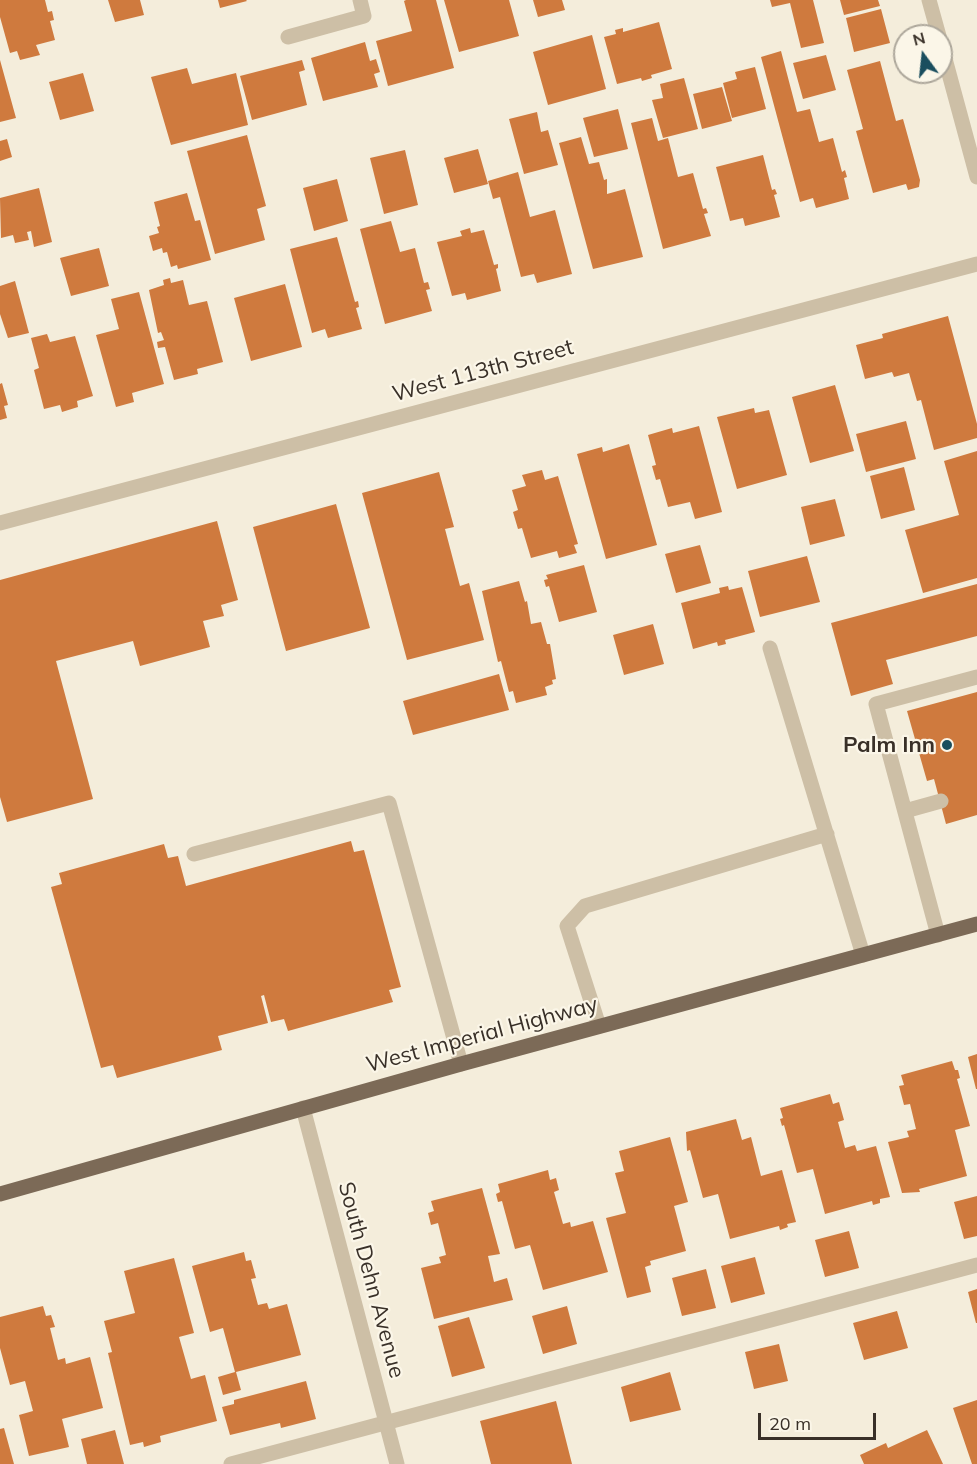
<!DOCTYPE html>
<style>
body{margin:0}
#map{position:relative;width:977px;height:1464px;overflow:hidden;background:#f4eddb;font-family:Mulish,sans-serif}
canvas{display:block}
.north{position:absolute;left:893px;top:24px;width:60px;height:60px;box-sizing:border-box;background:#fbf6e8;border:2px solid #ada79b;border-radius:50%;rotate:345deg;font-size:16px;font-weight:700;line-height:24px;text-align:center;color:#393028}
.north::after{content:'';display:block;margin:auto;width:21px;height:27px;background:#1a4e5e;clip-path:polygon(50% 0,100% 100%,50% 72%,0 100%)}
.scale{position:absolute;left:758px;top:1413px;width:118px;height:27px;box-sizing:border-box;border:3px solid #393028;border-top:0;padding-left:8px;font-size:18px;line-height:21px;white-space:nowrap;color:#393028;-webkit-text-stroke:4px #fbf6e8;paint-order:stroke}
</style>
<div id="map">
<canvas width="977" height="1464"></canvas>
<div class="north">N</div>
<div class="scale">20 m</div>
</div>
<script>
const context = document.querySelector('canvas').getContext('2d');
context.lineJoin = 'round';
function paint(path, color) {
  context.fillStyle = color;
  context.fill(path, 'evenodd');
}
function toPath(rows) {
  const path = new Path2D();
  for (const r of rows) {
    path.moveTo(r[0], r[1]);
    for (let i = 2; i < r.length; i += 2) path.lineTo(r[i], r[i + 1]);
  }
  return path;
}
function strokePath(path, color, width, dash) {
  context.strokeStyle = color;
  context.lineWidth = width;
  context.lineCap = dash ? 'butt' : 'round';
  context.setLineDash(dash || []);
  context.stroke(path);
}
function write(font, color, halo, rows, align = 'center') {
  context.font = font + ' Mulish,sans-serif';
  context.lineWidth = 4.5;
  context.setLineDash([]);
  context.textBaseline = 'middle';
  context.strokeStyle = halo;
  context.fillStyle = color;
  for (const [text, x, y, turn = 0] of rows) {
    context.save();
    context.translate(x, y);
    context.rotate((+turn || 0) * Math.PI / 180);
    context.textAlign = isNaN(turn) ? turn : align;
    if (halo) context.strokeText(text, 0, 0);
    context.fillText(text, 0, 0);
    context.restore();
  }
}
paint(toPath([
 [0,0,45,0,48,12,52,11,54,20,50,21,55,40,36,45,40,55,20,60,17,51,10,53,0,17],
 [108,0,140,0,144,15,115,22],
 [218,0,246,0,247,1,220,8],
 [406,0,436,0,454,68,388,86,376,41,412,31,404,1],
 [444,0,509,0,519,36,459,52],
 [533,0,562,0,565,10,538,17],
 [770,0,813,0,824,43,801,48,790,3,772,7],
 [840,0,878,0,880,6,844,15],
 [881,9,890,43,854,52,846,18],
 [659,22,672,69,651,75,652,78,642,81,641,78,617,84,604,37,616,34,615,30,623,28,623,32],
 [592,35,606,89,548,105,533,52],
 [365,42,370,61,376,59,380,72,374,74,378,87,323,101,311,58],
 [781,51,797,112,810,109,819,142,833,138,842,172,845,170,847,177,844,178,849,199,816,208,813,198,800,202,761,57],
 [826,55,836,90,803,99,793,63],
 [0,60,16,118,0,122],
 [302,60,305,70,299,72,307,105,252,120,240,76],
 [880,61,896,121,903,119,920,180,919,187,908,190,906,184,873,193,856,131,863,129,847,70],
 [755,67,766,109,732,118,723,83,737,79,735,72],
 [187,68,192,84,236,73,248,125,171,145,151,77],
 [83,73,94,111,60,120,49,82],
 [684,78,698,129,663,138,652,100,663,98,660,84],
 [722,87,732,121,702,129,693,94],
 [618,109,628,149,594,157,583,118],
 [537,112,541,132,548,130,558,165,524,174,509,119],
 [652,118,658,141,668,138,678,177,693,173,703,209,706,208,708,213,704,214,711,236,663,249,631,123],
 [247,135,266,206,257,209,265,240,215,254,187,151],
 [581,137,589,164,599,162,604,180,607,179,607,194,625,189,643,257,593,269,559,143],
 [7,139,12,157,0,161,0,141],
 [478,149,488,184,454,193,444,158],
 [405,150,418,205,384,214,370,158],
 [763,155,772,190,775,189,777,194,774,195,780,217,745,226,743,218,730,221,716,167],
 [518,172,530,217,555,210,572,274,537,283,534,274,521,277,500,197,493,199,488,181],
 [337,179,348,221,314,231,303,188],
 [39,188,52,242,34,247,31,231,27,232,29,240,15,243,13,235,1,238,0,198],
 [187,193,195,221,200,220,211,260,178,269,177,265,171,267,167,252,163,253,162,248,153,251,149,236,159,233,157,227,160,226,154,202],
 [391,221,400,252,415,248,424,283,428,282,430,289,426,290,432,311,385,324,360,229],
 [470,228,471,233,484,230,494,265,498,264,498,268,496,269,501,291,467,300,465,293,452,296,437,242,462,236,460,231],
 [337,237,355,302,358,301,359,307,356,308,362,329,328,338,325,329,312,333,290,249],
 [99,248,109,286,71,296,60,258],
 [170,278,171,283,183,280,189,305,207,301,223,362,197,369,198,374,174,380,165,347,158,348,157,342,164,340,161,332,158,333,149,290,164,285,163,280],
 [15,281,29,333,8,338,0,314,0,286],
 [285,284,302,347,251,361,234,298],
 [139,292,164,384,132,393,134,402,116,407,96,335,119,329,111,299],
 [948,316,977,424,977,438,934,450,921,400,917,401,909,373,894,377,892,372,865,379,856,345,883,338,882,334],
 [47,334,50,342,75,336,93,396,77,401,78,407,62,412,60,405,44,409,34,370,39,368,31,338],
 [2,383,8,405,4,406,7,418,0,420,0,384],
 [835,385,854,451,810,463,792,397],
 [754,408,755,413,769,410,787,475,737,489,717,417],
 [906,421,916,459,866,472,856,434],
 [699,426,722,512,695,519,690,502,668,507,660,479,656,480,652,466,656,465,648,435,672,428,673,433],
 [629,444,657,545,606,559,577,454,602,447,603,452],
 [977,451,977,578,923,593,905,530,959,515,944,461],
 [904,467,915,510,881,519,870,476],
 [542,470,545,480,558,476,578,544,574,545,577,553,559,558,557,551,531,558,522,528,518,529,513,512,518,510,512,490,526,486,522,475],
 [439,472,454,527,445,529,460,586,469,583,484,640,407,660,362,493],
 [835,499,845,536,810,545,801,507],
 [336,504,370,628,286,651,253,527],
 [217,521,238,600,221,605,224,616,203,621,210,647,140,666,133,641,56,661,93,799,7,822,0,797,0,580],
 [700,545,711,583,676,593,665,554],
 [807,556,820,602,760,617,748,571],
 [584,565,597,612,559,622,549,586,546,587,544,580,548,579,546,575],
 [519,581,525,602,527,601,531,624,541,622,547,644,550,644,556,679,552,680,553,684,545,687,547,695,516,703,513,691,509,692,501,661,498,662,482,591],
 [977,584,977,636,886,660,893,684,851,696,831,623],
 [728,586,729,590,742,587,755,632,725,640,726,644,718,646,717,642,693,649,681,603,720,593,719,588],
 [653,624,664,664,624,675,613,635],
 [499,674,509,710,413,735,403,701],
 [977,692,977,815,946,824,934,779,927,781,907,711],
 [351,841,354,852,364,850,401,987,389,990,393,1002,288,1031,284,1019,271,1022,264,995,261,996,268,1023,218,1036,222,1050,117,1078,113,1065,101,1068,51,887,62,884,59,873,164,844,168,858,178,856,186,886],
 [977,1054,977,1089,976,1089,968,1057],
 [952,1061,955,1070,958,1070,960,1078,957,1079,970,1126,955,1130,967,1176,919,1189,920,1192,902,1193,888,1142,909,1137,907,1131,916,1129,910,1104,904,1105,899,1086,904,1085,901,1075],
 [830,1094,833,1104,839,1102,844,1120,838,1122,845,1148,855,1145,857,1151,876,1146,890,1197,880,1199,880,1203,873,1205,872,1201,825,1214,813,1169,797,1173,784,1125,782,1126,780,1119,783,1118,780,1108],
 [736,1119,742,1140,751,1137,761,1176,782,1170,796,1222,787,1224,788,1227,780,1230,779,1226,730,1239,718,1194,703,1198,690,1150,687,1151,686,1132],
 [670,1137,688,1202,674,1206,686,1251,650,1261,651,1265,645,1267,651,1292,627,1298,606,1218,626,1213,615,1173,624,1171,619,1151],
 [548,1170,550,1180,556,1178,559,1190,554,1192,563,1224,570,1222,571,1227,593,1221,608,1272,543,1290,530,1245,515,1249,502,1201,498,1202,496,1194,500,1192,498,1184],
 [482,1188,500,1254,488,1256,494,1282,507,1278,513,1300,434,1319,421,1268,441,1263,439,1257,446,1255,438,1223,431,1225,428,1213,434,1211,431,1201],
 [977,1196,977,1236,964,1239,954,1202],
 [849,1231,859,1268,825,1277,815,1240],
 [244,1252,246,1261,251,1260,256,1278,251,1279,258,1305,267,1303,269,1309,287,1304,301,1355,236,1372,241,1390,223,1395,218,1377,235,1372,223,1328,210,1332,192,1266],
 [755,1257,765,1294,731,1303,721,1266],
 [174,1258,194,1333,179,1337,191,1379,205,1375,217,1421,160,1436,161,1442,144,1447,143,1442,130,1445,108,1353,112,1352,104,1321,135,1313,124,1271],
 [706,1269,716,1308,682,1316,672,1278],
 [977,1289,977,1323,976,1323,968,1292],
 [43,1306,46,1316,51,1315,55,1327,50,1328,58,1360,65,1358,66,1364,90,1357,103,1408,62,1419,69,1447,29,1456,19,1415,33,1411,25,1381,10,1385,0,1348,0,1317],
 [567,1306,577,1344,543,1354,532,1316],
 [897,1311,908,1348,864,1360,853,1323],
 [469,1317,485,1368,452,1377,438,1326],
 [779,1344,788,1381,754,1389,745,1352],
 [670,1372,681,1410,630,1422,621,1387],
 [306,1381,316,1419,281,1428,280,1423,230,1435,222,1407,234,1404,234,1400],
 [977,1400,977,1464,972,1464,953,1408],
 [556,1401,572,1464,491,1464,480,1421],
 [4,1428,14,1464,0,1464,0,1429],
 [115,1430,124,1464,87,1464,81,1439],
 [927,1430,943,1464,864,1464,860,1455,886,1443,888,1448]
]), '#cf7a3e');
strokePath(toPath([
 [288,37,364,16,360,0],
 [770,648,863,955],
 [905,811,941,801],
 [194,854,389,803,461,1064],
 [938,935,876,704,977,677],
 [599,1026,567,926,585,906,827,834],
 [231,1464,977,1265]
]), '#cdbfa6', 15);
strokePath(toPath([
 [929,0,939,36],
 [941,44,977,177],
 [0,523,977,264],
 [303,1108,397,1464]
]), '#cdbfa6', 15);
strokePath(toPath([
 [0,1194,461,1064,977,924]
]), '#7c6a57', 15);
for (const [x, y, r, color] of [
 [947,745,6,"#1a4e5e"]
]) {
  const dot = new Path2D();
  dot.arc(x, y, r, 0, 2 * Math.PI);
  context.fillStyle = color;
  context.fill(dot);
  strokePath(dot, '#fbf6e8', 2);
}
write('22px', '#393028', '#fbf6e8', [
 ["West 113th Street",483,371,-15],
 ["West Imperial Highway",482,1035,-15],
 ["South Dehn Avenue",371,1280,75]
]);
write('bold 22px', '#393028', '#fbf6e8', [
 ["Palm Inn",935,745]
], 'right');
</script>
